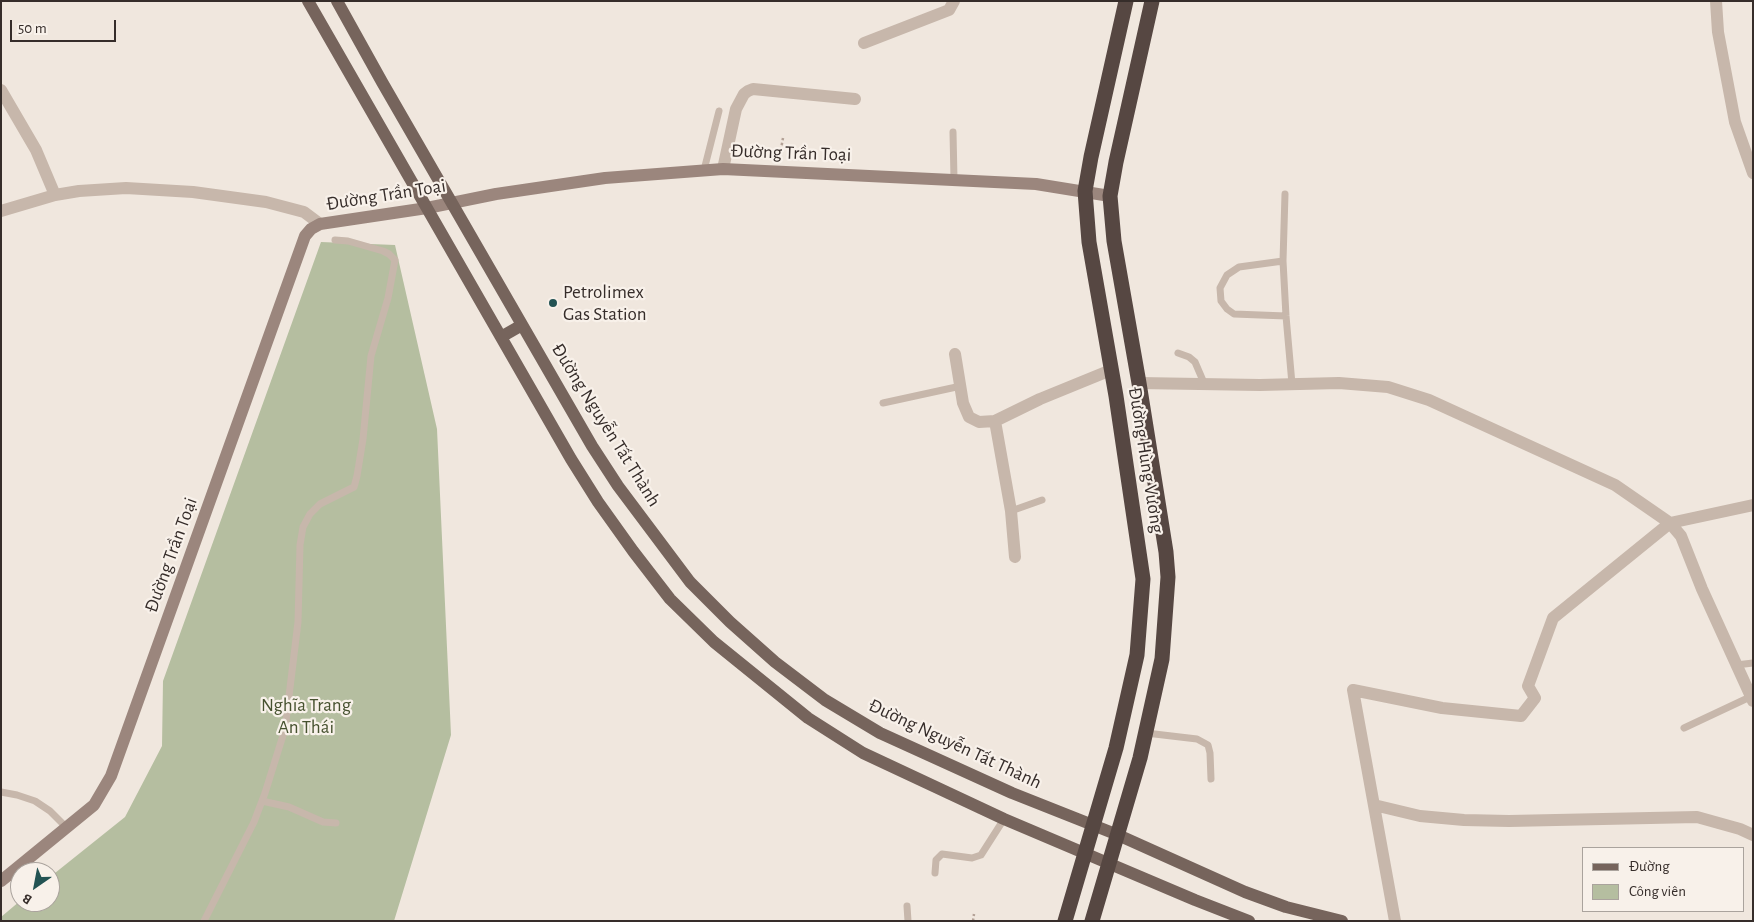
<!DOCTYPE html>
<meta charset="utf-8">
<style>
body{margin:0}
#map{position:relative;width:1754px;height:922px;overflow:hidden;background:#f0e7de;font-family:"Alegreya Sans",sans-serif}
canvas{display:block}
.frame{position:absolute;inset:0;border:2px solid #362d2a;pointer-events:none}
.legend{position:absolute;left:1582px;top:847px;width:162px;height:65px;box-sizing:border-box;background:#f8f1ea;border:1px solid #aaa39d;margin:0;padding:6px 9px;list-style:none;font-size:15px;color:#362d2a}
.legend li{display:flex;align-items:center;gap:10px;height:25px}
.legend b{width:25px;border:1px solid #aaa39d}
.north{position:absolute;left:10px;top:862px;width:50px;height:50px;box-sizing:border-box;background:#f8f1ea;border:1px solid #aaa39d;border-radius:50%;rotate:213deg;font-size:14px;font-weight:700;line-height:20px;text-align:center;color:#362d2a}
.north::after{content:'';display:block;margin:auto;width:18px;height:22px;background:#235353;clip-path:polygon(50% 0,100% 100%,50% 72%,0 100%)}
.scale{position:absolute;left:10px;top:20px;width:106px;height:22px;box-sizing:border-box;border:2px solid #362d2a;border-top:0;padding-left:6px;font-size:15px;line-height:18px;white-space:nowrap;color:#362d2a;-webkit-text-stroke:4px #f8f1ea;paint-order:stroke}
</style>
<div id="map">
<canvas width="1754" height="922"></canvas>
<div class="frame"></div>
<ul class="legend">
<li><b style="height:6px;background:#76645c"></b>Đường</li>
<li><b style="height:14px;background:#b5bea0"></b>Công viên</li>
</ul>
<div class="north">B</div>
<div class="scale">50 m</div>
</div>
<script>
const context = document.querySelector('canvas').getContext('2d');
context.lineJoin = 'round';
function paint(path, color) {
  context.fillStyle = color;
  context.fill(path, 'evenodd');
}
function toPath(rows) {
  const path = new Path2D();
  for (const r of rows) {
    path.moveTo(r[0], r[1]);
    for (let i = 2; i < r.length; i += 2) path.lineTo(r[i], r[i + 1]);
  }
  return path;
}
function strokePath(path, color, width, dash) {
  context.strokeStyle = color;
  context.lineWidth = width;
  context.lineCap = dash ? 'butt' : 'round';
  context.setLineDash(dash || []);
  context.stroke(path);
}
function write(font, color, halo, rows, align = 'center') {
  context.font = font + ' "Alegreya Sans",sans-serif';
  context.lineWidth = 4.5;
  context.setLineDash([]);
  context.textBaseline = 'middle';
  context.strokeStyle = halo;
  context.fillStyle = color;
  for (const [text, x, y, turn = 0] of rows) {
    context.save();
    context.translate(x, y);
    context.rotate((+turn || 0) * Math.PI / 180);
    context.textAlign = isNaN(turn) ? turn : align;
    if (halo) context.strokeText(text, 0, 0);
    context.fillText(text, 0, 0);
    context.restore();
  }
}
paint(toPath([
 [321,242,395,245,437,429,451,735,394,921,1,921,1,917,20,901,50,902,50,877,125,817,162,746,163,681]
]), '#b5bea0');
strokePath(toPath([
 [779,160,783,138],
 [973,921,974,914]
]), '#b3a196', 2.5, [2.5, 2.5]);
strokePath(toPath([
 [953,132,954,179],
 [704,170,719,111],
 [1285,194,1283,261,1286,316,1292,384],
 [1283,261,1239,267,1227,275,1220,288,1221,301,1227,309,1234,314,1286,316],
 [1178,353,1189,357,1195,362,1204,383],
 [883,403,961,386],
 [1011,511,1042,500],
 [1736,665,1753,663],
 [1684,728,1750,697],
 [1146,733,1197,739,1208,745,1210,753,1211,779],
 [1,792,17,795,35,801,50,811,67,828],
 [262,801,289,807,323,822,336,823],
 [935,873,936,860,942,854,972,858,981,855,1004,819],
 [907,906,908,921],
 [204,921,254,822,265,793,285,729,298,622,300,545,303,527,310,514,320,504,354,487,357,476,363,439,371,356,388,298,395,260,389,254,383,251,348,241,335,240]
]), '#c7b7ab', 7);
strokePath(toPath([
 [1716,1,1718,32,1735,122,1753,173],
 [864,43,949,10,954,1],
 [1,90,36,150,55,195],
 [723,169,736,109,744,94,748,91,753,89,855,99],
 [1,211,55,195,79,191,126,188,193,192,266,202,304,212,320,224],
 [955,354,963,403,969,417,979,422,995,421,1040,399,1111,370],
 [1139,383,1260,385,1339,383,1388,387,1429,400,1615,485,1670,523,1681,536,1702,589,1753,701],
 [995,421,1011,511,1015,557],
 [1374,805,1420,816,1464,820,1509,821,1697,817,1740,829,1753,835],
 [1395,921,1353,690,1442,708,1521,716,1535,698,1528,686,1553,618,1670,523,1753,505]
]), '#c7b7ab', 12);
strokePath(toPath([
 [1,881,94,805,111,776,305,236,311,229,320,224,427,208,496,194,605,178,723,169,1036,184,1110,196]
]), '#9b867d', 12);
strokePath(toPath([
 [308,1,571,459,598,502,633,551,670,599,714,642,808,718,863,753,1004,819,1195,900,1249,921],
 [337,1,382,82,592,446,618,486,690,582,730,622,775,662,825,700,880,733,1012,793,1118,835,1245,892,1286,907,1342,921],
 [501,337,522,325]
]), '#76645c', 12);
strokePath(toPath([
 [1065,921,1116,748,1137,655,1143,579,1116,396,1089,242,1085,191,1091,157,1126,1],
 [1092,921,1140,758,1162,659,1168,577,1166,552,1139,383,1114,241,1110,196,1116,162,1152,1]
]), '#564742', 15);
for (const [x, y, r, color] of [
 [553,303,5,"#235353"]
]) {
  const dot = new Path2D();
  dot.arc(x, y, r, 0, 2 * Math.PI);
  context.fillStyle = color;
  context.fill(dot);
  strokePath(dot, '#f8f1ea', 2);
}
write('19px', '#362d2a', '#f8f1ea', [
 ["Đường Trần Toại",791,153,2],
 ["Đường Trần Toại",386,195,-9],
 ["Đường Nguyễn Tất Thành",606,425,58],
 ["Đường Hùng Vương",1146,460,81],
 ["Đường Trần Toại",171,555,-70],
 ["Đường Nguyễn Tất Thành",955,744,25]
]);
write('19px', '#362d2a', '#f8f1ea', [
 ["Petrolimex",563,292],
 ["Gas Station",563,314]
], 'left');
write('19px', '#475230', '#f8f1ea', [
 ["Nghĩa Trang",306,705],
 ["An Thái",306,727]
]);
</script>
